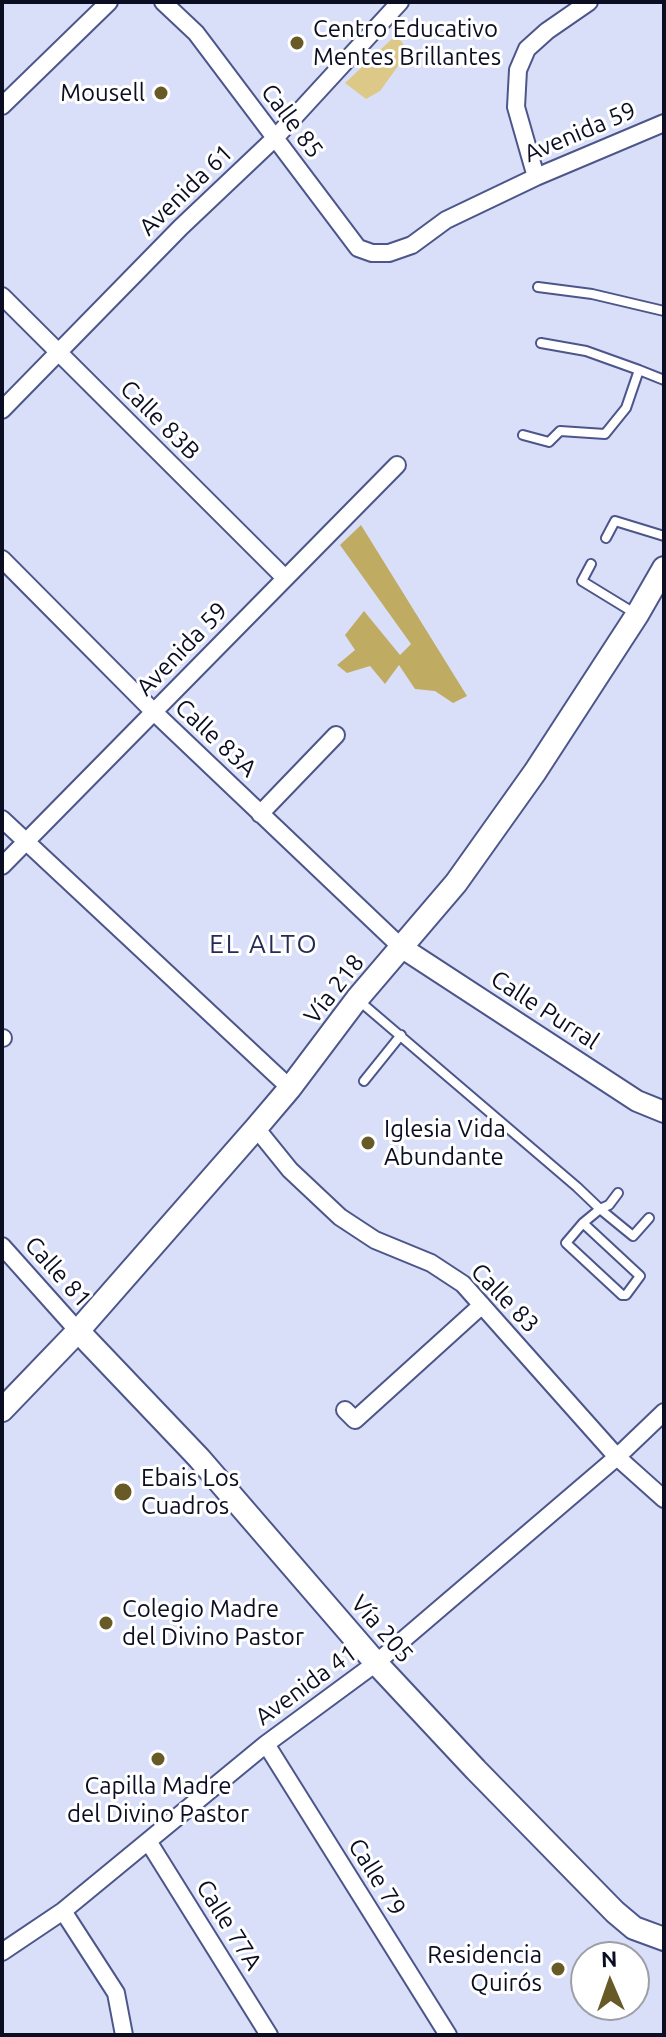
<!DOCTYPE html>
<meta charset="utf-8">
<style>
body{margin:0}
#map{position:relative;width:666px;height:2037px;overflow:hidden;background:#d9dff8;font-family:Ubuntu,sans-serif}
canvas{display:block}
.frame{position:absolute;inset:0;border:4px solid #0b0e23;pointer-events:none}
.north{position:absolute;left:570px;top:1941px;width:80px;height:80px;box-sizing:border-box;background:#fff;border:2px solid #9d9fa7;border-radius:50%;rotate:358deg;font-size:22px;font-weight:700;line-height:32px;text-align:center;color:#0b0e23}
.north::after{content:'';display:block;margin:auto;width:28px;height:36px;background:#685a27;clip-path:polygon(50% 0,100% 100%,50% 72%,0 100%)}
</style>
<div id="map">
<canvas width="666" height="2037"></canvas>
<div class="frame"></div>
<div class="north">N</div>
</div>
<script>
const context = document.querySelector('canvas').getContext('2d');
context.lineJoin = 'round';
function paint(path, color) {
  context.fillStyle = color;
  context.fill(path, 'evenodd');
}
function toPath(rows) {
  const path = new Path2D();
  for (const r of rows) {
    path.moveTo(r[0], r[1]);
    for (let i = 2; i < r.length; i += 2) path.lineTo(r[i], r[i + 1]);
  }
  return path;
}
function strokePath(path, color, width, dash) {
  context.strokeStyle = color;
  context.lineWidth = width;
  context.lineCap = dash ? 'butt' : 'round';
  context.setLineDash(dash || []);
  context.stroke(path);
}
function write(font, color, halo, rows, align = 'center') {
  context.font = font + ' Ubuntu,sans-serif';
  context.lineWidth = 6;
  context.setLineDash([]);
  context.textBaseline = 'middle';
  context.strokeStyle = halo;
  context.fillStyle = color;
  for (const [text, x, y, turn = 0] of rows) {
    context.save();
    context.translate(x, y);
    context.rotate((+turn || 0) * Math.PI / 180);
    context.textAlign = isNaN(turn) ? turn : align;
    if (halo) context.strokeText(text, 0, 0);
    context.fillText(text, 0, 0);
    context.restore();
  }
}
paint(toPath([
 [396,35,409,51,380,91,366,99,345,83]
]), '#dcc987');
paint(toPath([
 [361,525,467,696,453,703,435,691,415,689,399,665,385,684,370,666,347,673,337,665,355,650,345,635,364,611,400,655,411,644,340,545]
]), '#c0ab63');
const service = toPath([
 [538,287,592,294,664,311],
 [541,343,586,351,639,370],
 [523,435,549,442,560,431,605,434,626,408,639,370,664,380],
 [606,538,615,521,664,536],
 [591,564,582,581,636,614],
 [357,999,577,1187,600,1209,583,1223],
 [364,1081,401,1035],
 [618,1193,609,1205,600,1209,633,1236,649,1218],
 [583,1223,640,1276,626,1295,622,1295,566,1243,583,1223]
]);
const minor = toPath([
 [163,2,196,33,358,248,372,253,389,253,412,245,446,220,536,177,664,123],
 [2,106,109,2],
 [536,177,516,107,518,70,527,49,547,31,589,2],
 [2,296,284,577],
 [2,410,181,227,275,138,400,2],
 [2,559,155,713,401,947],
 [260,814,336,735],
 [2,819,290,1088],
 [2,866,397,465],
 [2,1038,3,1038],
 [256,1128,290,1170,340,1217,375,1240,431,1263,463,1284,617,1457,664,1499],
 [2,1246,78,1331],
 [345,1410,355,1420,482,1305],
 [266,1744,448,2035],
 [148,1841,269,2035],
 [63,1911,116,1993,124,2035],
 [2,1952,63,1911,266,1744,376,1663,617,1457,664,1412]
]);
const tertiary = toPath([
 [401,947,637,1101,664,1112]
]);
const secondary = toPath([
 [78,1331,199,1458,376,1663,476,1770,615,1912,634,1928,664,1939],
 [2,1410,78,1331,256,1128,290,1088,357,999,456,883,535,772,637,615,664,568]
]);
strokePath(service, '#4c568a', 12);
strokePath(minor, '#4c568a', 20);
strokePath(tertiary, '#4c568a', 24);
strokePath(secondary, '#4c568a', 26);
strokePath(service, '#fff', 8);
strokePath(minor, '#fff', 16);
strokePath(tertiary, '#fff', 20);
strokePath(secondary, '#fff', 22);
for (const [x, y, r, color] of [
 [297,43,8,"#685a27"],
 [161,93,8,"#685a27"],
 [368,1143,8,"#685a27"],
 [123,1492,10,"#685a27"],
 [106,1623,8,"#685a27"],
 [158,1759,8,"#685a27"],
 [558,1969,8,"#685a27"]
]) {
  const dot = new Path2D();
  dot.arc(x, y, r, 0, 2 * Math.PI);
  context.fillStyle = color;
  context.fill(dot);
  strokePath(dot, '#fff', 3);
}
write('24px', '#0b0e23', '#fff', [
 ["Centro Educativo",313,29],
 ["Mentes Brillantes",313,57],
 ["Mousell",145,93,"right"],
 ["Iglesia Vida",384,1129],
 ["Abundante",384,1157],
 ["Ebais Los",141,1478],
 ["Cuadros",141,1506],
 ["Colegio Madre",122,1609],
 ["del Divino Pastor",122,1637],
 ["Capilla Madre",158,1786,"center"],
 ["del Divino Pastor",158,1814,"center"],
 ["Residencia",542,1955,"right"],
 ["Quirós",542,1983,"right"]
], 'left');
write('24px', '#0b0e23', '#fff', [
 ["Calle 85",292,121,53],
 ["Avenida 59",580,132,-23],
 ["Avenida 61",186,190,-44],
 ["Calle 83B",160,420,45],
 ["Avenida 59",182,649,-46],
 ["Calle 83A",216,738,43],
 ["Vía 218",334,989,-52],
 ["Calle Purral",545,1010,33],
 ["Calle 81",58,1272,48],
 ["Calle 83",505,1298,46],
 ["Vía 205",382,1629,49],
 ["Avenida 41",306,1685,-36],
 ["Calle 79",377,1877,58],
 ["Calle 77A",229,1925,58]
]);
context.letterSpacing = '2px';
write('26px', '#242b5a', '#fff', [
 ["EL ALTO",264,944]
]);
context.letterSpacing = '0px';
</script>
